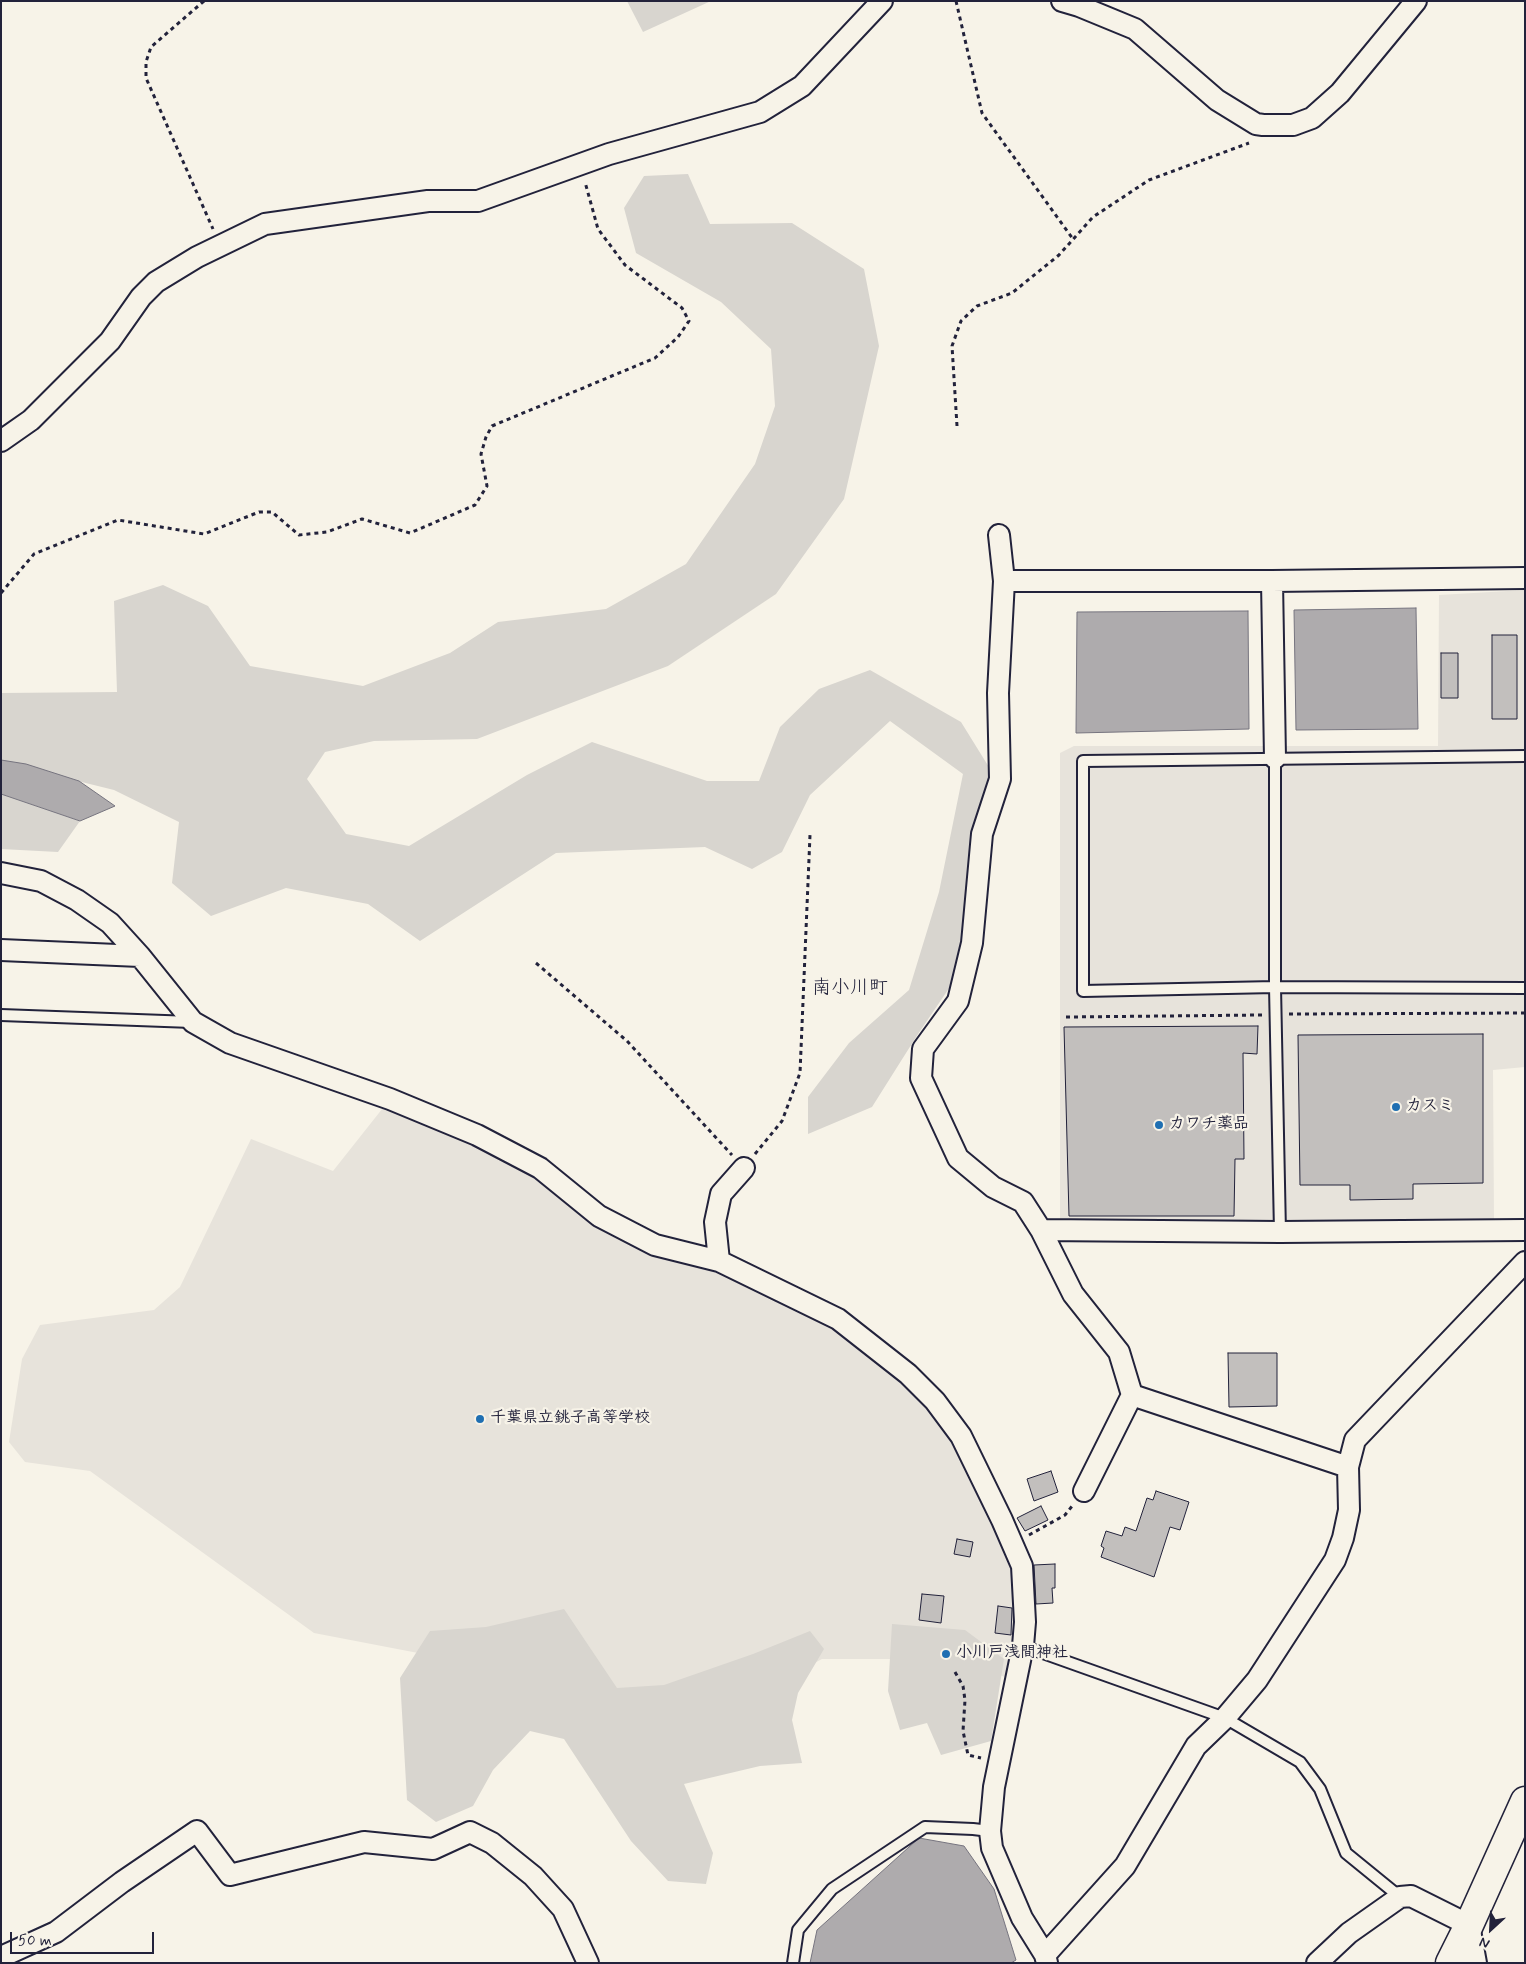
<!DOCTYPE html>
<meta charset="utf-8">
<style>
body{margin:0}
#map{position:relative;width:1526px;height:1964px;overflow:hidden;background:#f7f3e8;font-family:Mynerve,sans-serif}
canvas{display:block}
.frame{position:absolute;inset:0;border:2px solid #22223b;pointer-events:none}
.north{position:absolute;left:1466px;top:1904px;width:50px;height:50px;-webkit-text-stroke:4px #f7f3e8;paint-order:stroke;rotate:205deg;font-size:14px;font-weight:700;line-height:20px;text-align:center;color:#22223b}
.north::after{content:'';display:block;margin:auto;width:18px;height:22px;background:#22223b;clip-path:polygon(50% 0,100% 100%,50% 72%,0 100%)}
.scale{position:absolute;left:10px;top:1932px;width:144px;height:22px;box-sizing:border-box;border:2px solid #22223b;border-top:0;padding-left:6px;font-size:15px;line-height:18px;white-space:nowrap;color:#22223b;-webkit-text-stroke:4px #f7f3e8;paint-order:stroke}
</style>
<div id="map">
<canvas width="1526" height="1964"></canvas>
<div class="frame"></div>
<div class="north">N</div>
<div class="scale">50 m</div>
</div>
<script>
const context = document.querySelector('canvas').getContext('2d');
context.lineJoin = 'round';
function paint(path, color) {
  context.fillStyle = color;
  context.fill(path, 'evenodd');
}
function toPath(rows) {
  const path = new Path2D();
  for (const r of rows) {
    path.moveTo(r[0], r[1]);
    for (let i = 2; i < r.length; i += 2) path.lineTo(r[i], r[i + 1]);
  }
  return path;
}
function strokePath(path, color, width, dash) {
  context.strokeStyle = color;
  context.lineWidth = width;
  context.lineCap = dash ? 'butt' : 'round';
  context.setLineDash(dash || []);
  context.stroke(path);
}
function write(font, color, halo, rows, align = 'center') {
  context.font = font + ' Mynerve,"Klee One",sans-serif';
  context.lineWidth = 4.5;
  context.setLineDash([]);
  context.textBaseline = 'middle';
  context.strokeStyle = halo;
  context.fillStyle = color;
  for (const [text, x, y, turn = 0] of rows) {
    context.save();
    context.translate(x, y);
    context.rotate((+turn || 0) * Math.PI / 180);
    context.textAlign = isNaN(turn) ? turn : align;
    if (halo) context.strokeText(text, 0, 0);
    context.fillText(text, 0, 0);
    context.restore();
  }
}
paint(toPath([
 [1525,590,1525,1067,1493,1070,1494,1219,1060,1222,1060,753,1074,746,1438,746,1439,595],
 [390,1099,477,1135,599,1216,838,1319,935,1401,1022,1566,1016,1681,955,1659,822,1659,732,1707,606,1712,439,1657,314,1633,90,1471,25,1462,9,1442,22,1359,40,1325,154,1310,180,1287,251,1139,333,1171]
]), '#e7e3db');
paint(toPath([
 [627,1,711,1,643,32],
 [688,174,710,224,792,223,864,269,879,346,844,499,776,594,668,666,477,739,374,741,325,752,307,779,346,834,409,846,527,775,592,742,707,781,759,781,780,727,819,689,870,670,961,722,992,772,969,887,956,978,918,1034,872,1107,808,1134,808,1097,849,1043,909,990,939,892,963,774,890,721,810,795,782,852,752,869,705,847,556,853,420,941,368,904,286,888,211,916,172,883,179,822,114,790,1,762,1,693,117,692,114,601,163,585,208,606,250,666,363,686,450,653,498,622,606,609,686,564,755,464,775,406,771,349,721,302,636,253,624,208,644,176],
 [1,794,80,821,58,852,1,849],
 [564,1609,617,1688,664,1685,753,1654,810,1631,824,1649,798,1693,792,1720,802,1763,760,1766,684,1784,713,1853,706,1884,668,1881,631,1841,564,1739,530,1731,493,1770,473,1806,436,1822,407,1800,400,1678,430,1631,486,1627],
 [892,1624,965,1630,1004,1659,991,1741,941,1755,927,1723,900,1730,888,1691]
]), '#d8d5cf');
const water = toPath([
 [1416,608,1418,729,1296,730,1294,610,1416,608],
 [1248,611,1249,729,1076,733,1077,612,1248,611],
 [1,760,26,764,79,781,115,806,80,821,1,794,1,760],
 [919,1838,964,1846,994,1889,1016,1960,1011,1963,810,1963,817,1930,919,1838]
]);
paint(water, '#aeabad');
strokePath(water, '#76747f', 1);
const building = toPath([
 [1492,635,1517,635,1517,719,1492,719,1492,635],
 [1441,653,1458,653,1458,698,1441,698,1441,653],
 [1258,1026,1257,1054,1243,1053,1244,1159,1235,1159,1234,1216,1069,1216,1064,1027,1258,1026],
 [1483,1034,1483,1183,1413,1184,1413,1199,1350,1200,1350,1185,1300,1185,1298,1035,1483,1034],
 [1228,1353,1277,1353,1277,1406,1229,1407,1228,1353],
 [1051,1471,1058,1492,1034,1501,1027,1479,1051,1471],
 [1156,1491,1189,1502,1180,1530,1170,1527,1154,1577,1101,1557,1104,1548,1101,1546,1106,1531,1122,1536,1125,1527,1136,1531,1147,1498,1153,1500,1156,1491],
 [1041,1506,1048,1520,1025,1531,1017,1518,1041,1506],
 [957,1539,973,1542,970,1557,954,1554,957,1539],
 [1055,1564,1055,1588,1052,1588,1053,1603,1036,1604,1034,1565,1055,1564],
 [922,1594,944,1596,941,1623,919,1620,922,1594],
 [998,1606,1012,1608,1011,1635,995,1633,998,1606]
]);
paint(building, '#c2bfbd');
strokePath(building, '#22223b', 1);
const lane = toPath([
 [1525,756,1083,761,1083,991,1275,987,1525,988],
 [1275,758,1275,987,1280,1232],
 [1,1015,192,1022],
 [1023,1646,1225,1718,1300,1762,1320,1789,1346,1853,1400,1897],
 [793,1963,798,1930,832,1889,925,1827,973,1829,990,1831]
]);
const street = toPath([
 [1062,1,1079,6,1135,29,1217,100,1256,124,1263,125,1293,125,1312,118,1340,93,1416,1],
 [1,441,31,420,110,341,141,297,156,282,197,257,265,224,428,201,478,201,609,154,760,112,802,86,882,1],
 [999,535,1004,581,998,693,1000,779,982,834,972,943,958,1001,923,1049,921,1078,958,1158,993,1187,1023,1202,1041,1230,1073,1294,1119,1352,1132,1395,1084,1491],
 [1004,581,1272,581,1525,578],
 [1272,581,1275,758],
 [1,873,41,881,77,900,110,923,140,956,193,1022,230,1043,390,1099,477,1135,540,1168,599,1216,655,1245,719,1261,838,1319,908,1374,935,1401,961,1436,1002,1520,1022,1566,1025,1622,1023,1646,994,1787,990,1831,992,1848,1022,1918,1045,1955,1047,1963],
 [1,950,140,956],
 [1041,1230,1280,1232,1525,1230],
 [719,1261,715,1222,721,1194,744,1168],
 [1132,1395,1348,1467],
 [1045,1955,1125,1866,1196,1746,1225,1718,1257,1680,1335,1560,1343,1538,1349,1510,1348,1467,1355,1440,1525,1262],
 [1,1957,56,1932,122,1882,197,1831,230,1875,364,1842,433,1849,470,1832,492,1843,533,1876,563,1909,588,1963],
 [1317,1963,1349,1933,1400,1897,1411,1896,1469,1925,1476,1963]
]);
const secondary = toPath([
 [1450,1963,1469,1925,1525,1801]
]);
strokePath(lane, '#22223b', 14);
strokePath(street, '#22223b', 24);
strokePath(secondary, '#22223b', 31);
strokePath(toPath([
 [204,1,151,47,146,62,146,78,213,229],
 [956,1,982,113,1073,239],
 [957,426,952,346,961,321,977,306,1012,293,1059,255,1093,217,1149,180,1249,143],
 [1,593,34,554,118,520,204,534,259,512,272,512,299,535,327,532,362,519,410,533,475,505,487,486,481,454,486,437,492,426,655,358,678,337,689,321,682,308,625,265,598,229,585,182],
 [536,963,627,1041,732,1155],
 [1289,1014,1525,1013],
 [1066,1017,1262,1015],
 [755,1154,782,1121,800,1073,810,835],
 [1029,1535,1065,1515,1073,1505],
 [955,1672,963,1686,965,1700,963,1731,968,1755,981,1758]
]), '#22223b', 3, [4, 4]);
strokePath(lane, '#f7f3e8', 10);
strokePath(street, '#f7f3e8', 20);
strokePath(secondary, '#f7f3e8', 28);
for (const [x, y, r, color] of [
 [1396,1107,5,"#1f6fb2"],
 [1159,1125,5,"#1f6fb2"],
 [480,1419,5,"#1f6fb2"],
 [946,1654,5,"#1f6fb2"]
]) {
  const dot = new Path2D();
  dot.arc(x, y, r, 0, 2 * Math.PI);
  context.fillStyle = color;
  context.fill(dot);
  strokePath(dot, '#f7f3e8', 2);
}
write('bold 16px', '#22223b', '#f7f3e8', [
 ["カスミ",1406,1107],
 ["カワチ薬品",1169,1125],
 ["千葉県立銚子高等学校",490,1419],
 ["小川戸浅間神社",956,1654]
], 'left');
write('19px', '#22223b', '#f7f3e8', [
 ["南小川町",850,989]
]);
</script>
